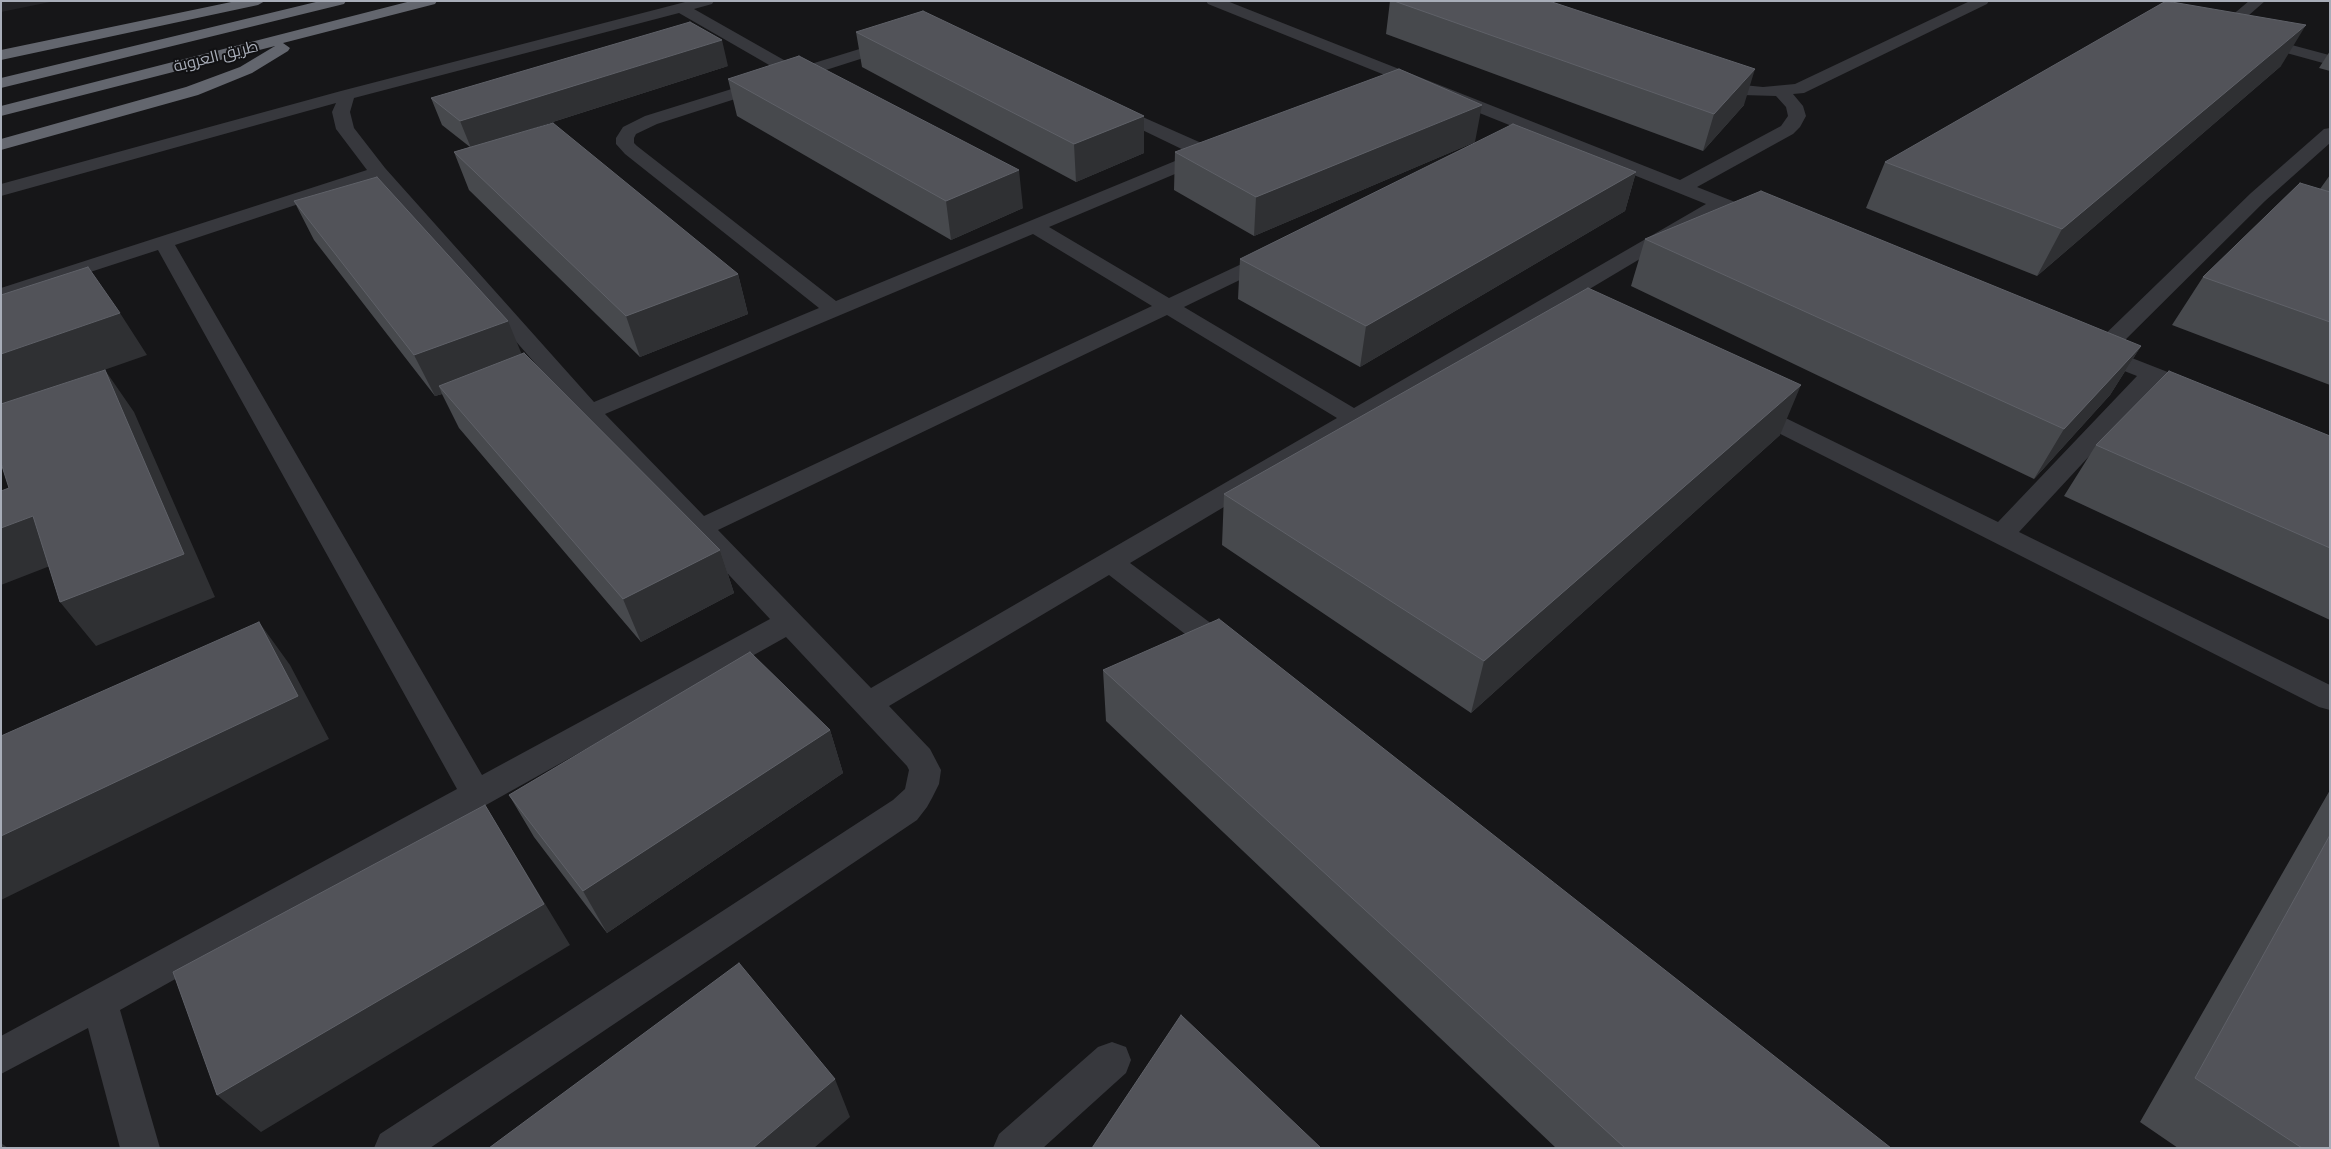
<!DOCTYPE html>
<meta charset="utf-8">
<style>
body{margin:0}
#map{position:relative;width:2331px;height:1149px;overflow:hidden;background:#161618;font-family:"Space Grotesk",sans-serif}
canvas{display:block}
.frame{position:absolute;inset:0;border:2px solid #a8adb8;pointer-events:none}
</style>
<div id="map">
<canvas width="2331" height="1149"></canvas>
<div class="frame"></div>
</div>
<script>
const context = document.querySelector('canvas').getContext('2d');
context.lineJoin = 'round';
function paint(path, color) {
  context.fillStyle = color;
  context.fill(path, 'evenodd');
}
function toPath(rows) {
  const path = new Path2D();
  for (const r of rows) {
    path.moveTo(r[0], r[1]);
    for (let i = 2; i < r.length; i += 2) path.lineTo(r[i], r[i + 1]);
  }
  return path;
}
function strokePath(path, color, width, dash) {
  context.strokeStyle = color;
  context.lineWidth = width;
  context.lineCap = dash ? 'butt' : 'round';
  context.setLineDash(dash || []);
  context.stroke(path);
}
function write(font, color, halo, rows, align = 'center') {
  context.font = font + ' "Space Grotesk",Cairo,sans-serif';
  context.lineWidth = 4;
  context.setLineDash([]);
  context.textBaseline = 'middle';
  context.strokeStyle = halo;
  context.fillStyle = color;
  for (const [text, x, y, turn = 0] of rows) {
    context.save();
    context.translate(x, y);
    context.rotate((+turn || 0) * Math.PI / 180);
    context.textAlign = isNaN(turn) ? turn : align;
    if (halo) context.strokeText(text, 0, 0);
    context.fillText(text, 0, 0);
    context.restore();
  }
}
paint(toPath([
 [1,1,55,1,1,12]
]), '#222225');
paint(toPath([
 [689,1,714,1,712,4,694,9,798,68,895,38,901,40,903,43,901,46,657,124,636,134,634,138,634,143,637,146,836,301,1192,154,1105,112,1102,108,1105,104,1111,103,1215,149,1218,153,1213,158,1049,227,1169,298,1265,253,1272,251,1279,253,1282,257,1279,261,1184,307,1354,408,1706,204,1208,4,1206,1,1227,1,1680,180,1781,126,1788,116,1786,107,1776,96,1742,95,1706,86,1704,82,1706,78,1712,77,1743,85,1763,87,1795,84,1970,1,1989,1,1987,4,1804,93,1793,94,1803,106,1806,116,1800,127,1793,134,1697,187,1768,215,1771,219,1768,223,1761,225,1754,223,1722,210,1130,563,1236,642,1241,650,1236,658,1226,661,1216,658,1109,575,889,706,930,749,941,770,939,784,932,798,927,807,917,820,430,1148,374,1148,380,1134,893,800,905,789,909,770,907,766,786,637,120,1010,160,1148,120,1148,88,1028,1,1074,1,1036,457,789,158,250,1,301,1,288,367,170,336,129,332,112,336,103,1,196,1,184,341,91,689,1],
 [679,13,783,73,645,116,623,127,616,138,616,144,625,154,819,308,594,402,385,168,354,128,350,112,354,98,679,13],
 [374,179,582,417,770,619,482,775,175,245,374,179],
 [1033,234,1152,306,704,516,605,414,1033,234],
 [1167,315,1337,418,871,688,718,530,1167,315],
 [2249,1,2265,1,2240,23,2242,27,2262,37,2329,55,2329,61,2323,63,2250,43,2231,33,2224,22,2249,1],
 [2330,128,2330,143,2265,201,2114,351,2206,387,2210,392,2206,397,2198,399,2190,397,2156,384,2019,532,2330,685,2330,710,2319,707,1741,414,1737,409,1741,404,1749,402,1757,404,1998,522,2137,376,2086,356,2083,351,2086,346,2095,344,2251,193,2324,129,2330,128],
 [1112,1042,1126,1047,1131,1060,1126,1073,1043,1148,993,1148,999,1134,1098,1047,1112,1042]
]), '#37383d');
paint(toPath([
 [236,1,265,1,258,5,1,60,1,50,236,1],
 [320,1,346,1,344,4,1,88,1,78,320,1],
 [411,1,437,1,435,4,283,43,290,48,288,51,252,73,198,95,1,150,1,139,186,87,240,67,275,46,1,116,1,106,411,1]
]), '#63666e');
paint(toPath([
 [1390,1,1549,1,1744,105,1703,151,1386,34],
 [856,32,1144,116,1144,153,1076,182,862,67],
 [2330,51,2330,71,2319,68],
 [728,66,509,136,738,274,748,314,640,357,469,190,454,152,470,147,442,125,431,98],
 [2281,66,2037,276,1866,208,1885,162],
 [728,79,1023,208,951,240,737,116],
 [1475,142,1254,236,1174,190,1175,152],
 [1636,172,1625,211,1360,367,1238,299,1240,259],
 [2330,175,2330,385,2172,325,2203,277,2320,189],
 [294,201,521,354,720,550,734,593,641,642,459,428,442,394,435,396,314,240],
 [1645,239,2141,346,2110,395,2034,479,1631,286],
 [1780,435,1471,713,1222,545,1224,494],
 [2330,436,2330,620,2064,496,2096,445],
 [1103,670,1891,1148,1556,1148,1106,721],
 [830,730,843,773,607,933,534,837,509,795],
 [2330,790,2330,1148,2178,1148,2140,1122]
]), '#47494d');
paint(toPath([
 [2306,25,2281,66,2037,276,2062,229],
 [722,40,728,66,471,148,460,121],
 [1755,69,1744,105,1703,151,1714,114],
 [1482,105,1475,142,1254,236,1256,197],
 [1144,116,1144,153,1076,182,1074,144],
 [1019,170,1023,208,951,240,946,201],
 [1636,172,1625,211,1360,367,1366,326],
 [738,274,748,314,640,357,626,316],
 [120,313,147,355,1,406,1,354],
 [508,321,525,362,439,386,442,394,435,396,414,355],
 [2141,346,2110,395,2034,479,2064,429],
 [105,370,134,412,215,597,96,646,60,602],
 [1801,385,1780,435,1471,713,1484,661],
 [33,516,68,559,1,585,1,528],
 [720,550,734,593,641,642,623,599],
 [259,622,290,665,329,739,1,900,1,836],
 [830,730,843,773,607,933,583,891],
 [485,805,570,945,261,1132,217,1095],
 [835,1079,850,1117,814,1148,753,1148],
 [1,1143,8,1148,1,1148]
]), '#2f3033');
const building = toPath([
 [1394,1,1549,1,1755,69,1714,114,1394,1],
 [2166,1,2306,25,2062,229,1885,162,2166,1],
 [923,11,1144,116,1074,144,856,32,923,11],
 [690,22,722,40,460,121,431,98,690,22],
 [799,56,1019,170,946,201,728,79,799,56],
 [1399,69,1482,105,1256,197,1175,152,1399,69],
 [553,123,738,274,626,316,454,152,553,123],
 [1513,124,1636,172,1366,326,1240,259,1513,124],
 [377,177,508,321,414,355,294,201,377,177],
 [2300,183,2330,192,2330,322,2203,277,2300,183],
 [1761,191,2141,346,2064,429,1645,239,1761,191],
 [88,267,120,313,1,354,1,295,88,267],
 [1588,288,1801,385,1484,661,1224,494,1588,288],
 [524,353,720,550,623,599,439,386,524,353],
 [105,370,184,554,60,602,33,516,1,528,1,491,9,488,1,463,1,404,105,370],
 [2169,371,2330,436,2330,548,2096,445,2169,371],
 [1219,619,1891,1148,1625,1148,1103,670,1219,619],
 [259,622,298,696,1,836,1,736,259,622],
 [750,652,830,730,583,891,509,795,750,652],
 [485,805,544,904,217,1095,173,972,485,805],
 [2330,835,2330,1148,2302,1148,2195,1078,2330,835],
 [739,963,835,1079,753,1148,489,1148,739,963],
 [1181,1015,1321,1148,1092,1148,1181,1015]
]);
paint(building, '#525359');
strokePath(building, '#5f6168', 1);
write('16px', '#a8adb8', '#111113', [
 ["طريق العروبة",216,57,-14]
]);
</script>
